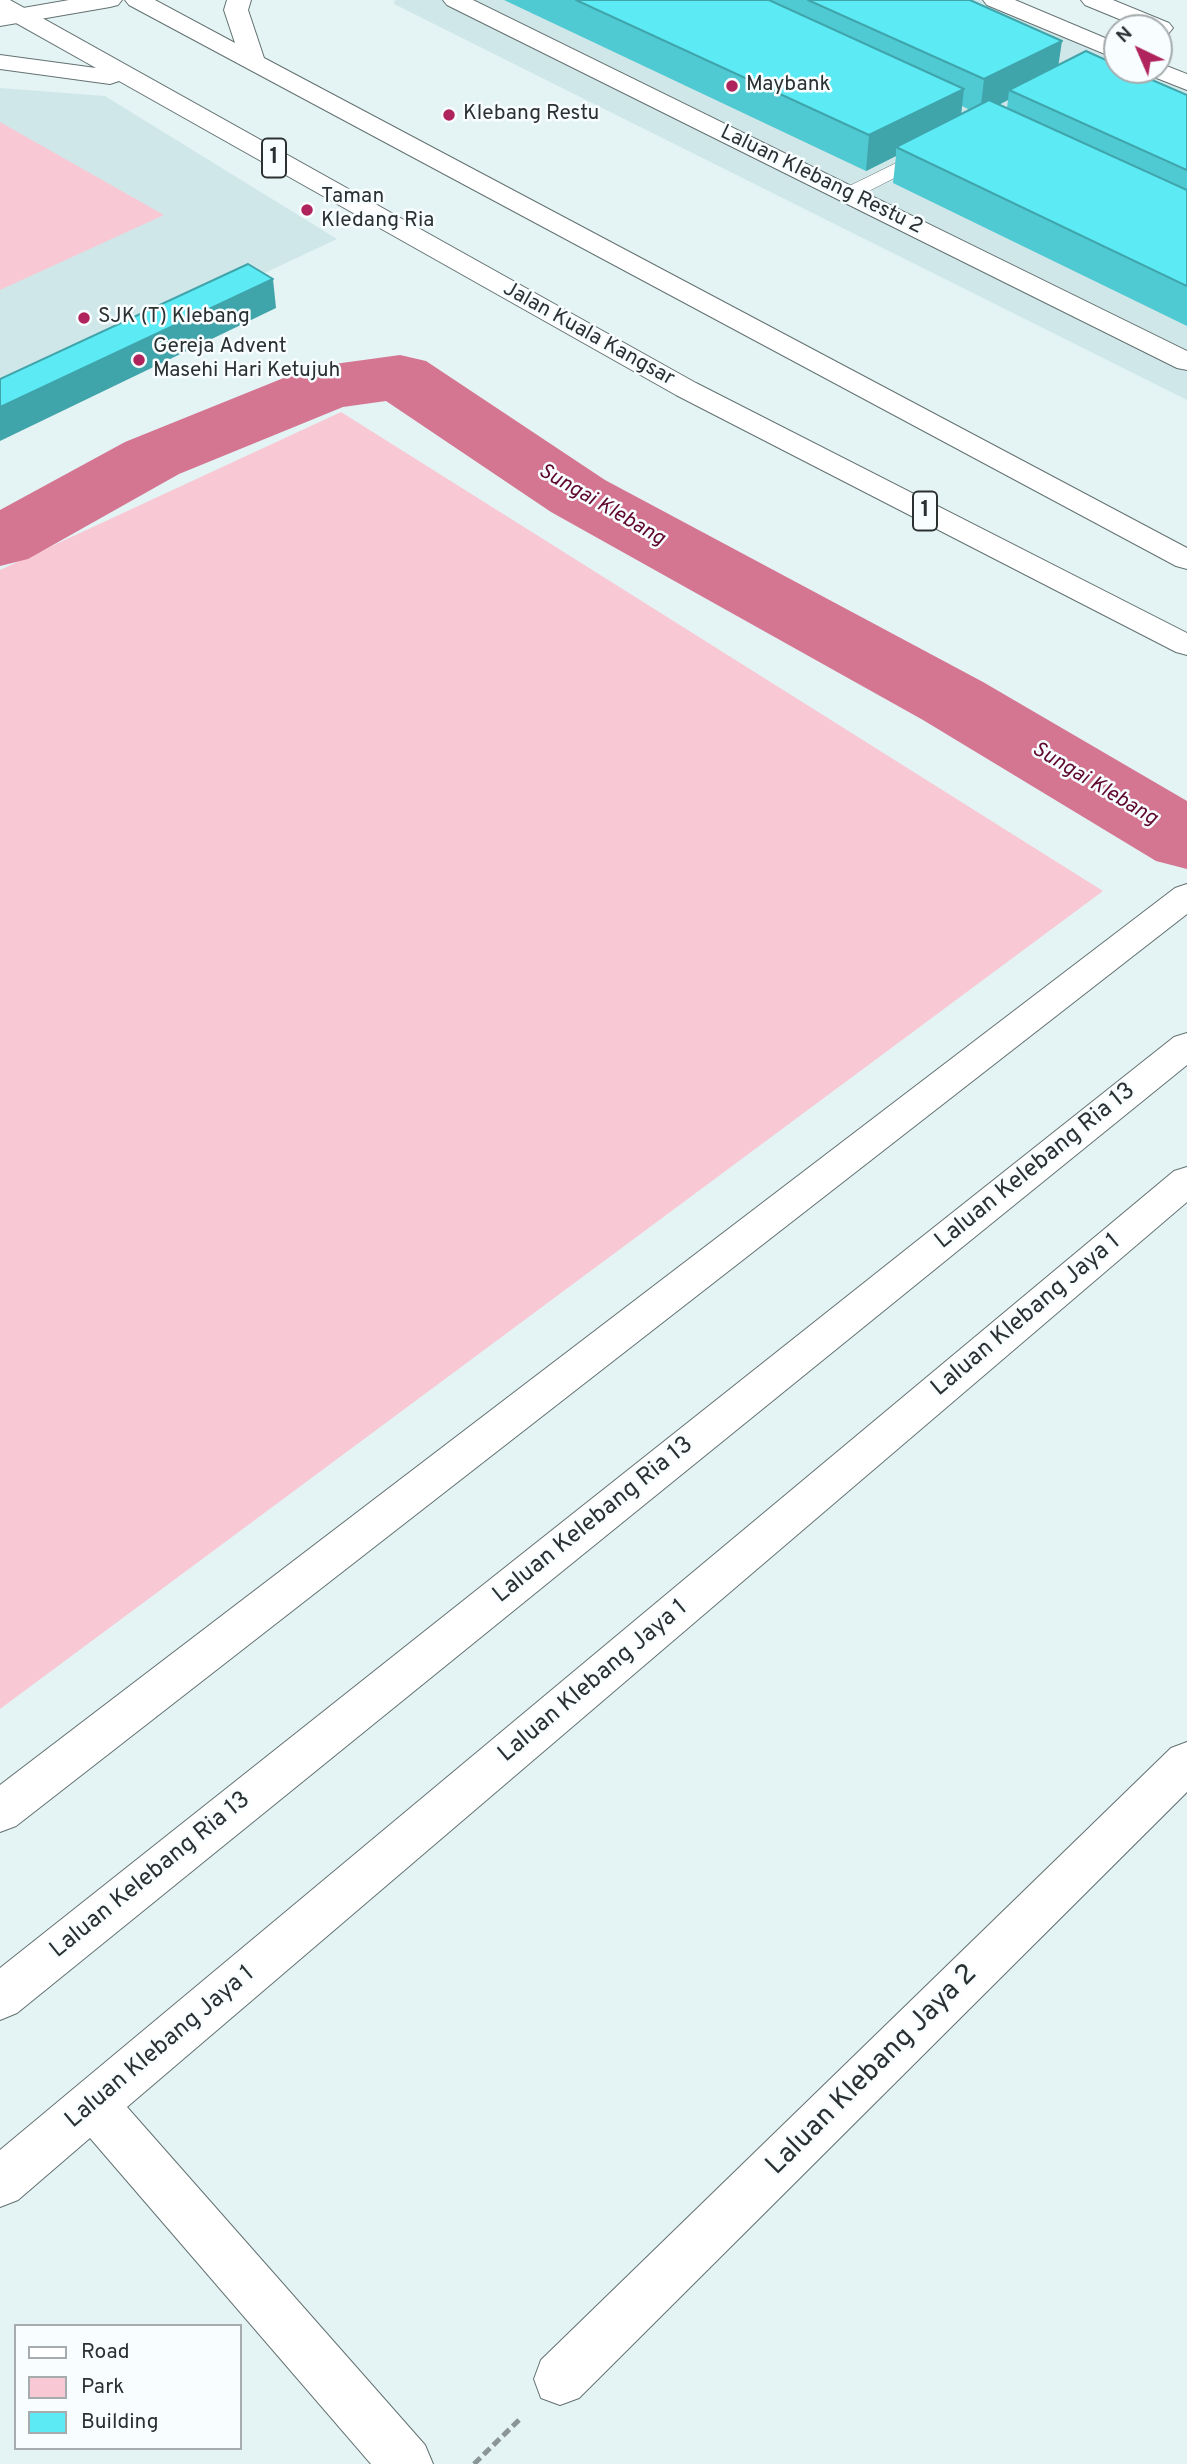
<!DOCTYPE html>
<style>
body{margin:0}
#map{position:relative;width:1187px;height:2464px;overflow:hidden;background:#e4f3f4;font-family:Overpass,sans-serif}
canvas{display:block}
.legend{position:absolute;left:14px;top:2324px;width:228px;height:126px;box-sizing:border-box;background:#f8feff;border:2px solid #a6acad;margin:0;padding:9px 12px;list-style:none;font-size:21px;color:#2b3131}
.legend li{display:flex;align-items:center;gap:14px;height:35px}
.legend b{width:35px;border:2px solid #a6acad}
.north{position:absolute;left:1103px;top:14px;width:70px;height:70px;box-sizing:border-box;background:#f8feff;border:2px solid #a6acad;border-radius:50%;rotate:316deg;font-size:19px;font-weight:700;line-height:28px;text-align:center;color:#2b3131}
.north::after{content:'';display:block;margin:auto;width:24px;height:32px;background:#b0245e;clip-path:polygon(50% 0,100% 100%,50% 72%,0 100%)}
</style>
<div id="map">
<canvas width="1187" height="2464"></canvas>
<ul class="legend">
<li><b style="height:9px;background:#fff"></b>Road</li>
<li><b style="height:19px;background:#f8c9d4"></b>Park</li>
<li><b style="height:19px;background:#5ceaf4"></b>Building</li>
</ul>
<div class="north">N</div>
</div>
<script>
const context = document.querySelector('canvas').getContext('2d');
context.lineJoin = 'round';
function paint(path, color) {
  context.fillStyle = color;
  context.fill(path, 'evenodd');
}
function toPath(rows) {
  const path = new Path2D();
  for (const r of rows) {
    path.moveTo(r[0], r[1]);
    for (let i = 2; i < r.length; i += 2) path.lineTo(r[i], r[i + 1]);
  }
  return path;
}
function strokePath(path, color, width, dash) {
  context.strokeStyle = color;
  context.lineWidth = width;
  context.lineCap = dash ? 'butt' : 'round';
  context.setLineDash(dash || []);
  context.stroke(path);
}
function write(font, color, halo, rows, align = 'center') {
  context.font = font + ' Overpass,sans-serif';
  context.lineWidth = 5;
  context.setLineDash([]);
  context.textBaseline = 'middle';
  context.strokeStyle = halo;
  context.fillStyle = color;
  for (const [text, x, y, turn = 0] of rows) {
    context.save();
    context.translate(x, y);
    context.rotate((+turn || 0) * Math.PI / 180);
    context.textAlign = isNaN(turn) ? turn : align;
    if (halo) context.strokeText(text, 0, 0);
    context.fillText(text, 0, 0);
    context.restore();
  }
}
paint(toPath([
 [395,0,997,0,1117,52,1117,70,1159,70,1187,82,1187,400,394,4],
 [0,88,105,96,337,239,0,397]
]), '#d0e7e9');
paint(toPath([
 [0,122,164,215,0,290],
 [341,412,1103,891,0,1709,0,570]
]), '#f8c9d4');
paint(toPath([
 [400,355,426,361,605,480,983,682,1187,801,1187,869,1156,861,923,720,551,512,386,401,343,407,179,474,28,559,0,566,0,510,125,442,301,371,327,365,400,355]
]), '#d47692');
const lane = toPath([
 [933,145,940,147,943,151,940,155,855,198,841,198,838,194,841,190,933,145]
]);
const street = toPath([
 [443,0,473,0,1187,351,1187,370,1177,368,447,5,443,0],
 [983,0,1015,0,1117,43,1117,59,987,5,983,0],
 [1081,0,1113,0,1169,23,1173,28,1169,33,1159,35,1159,28,1141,28,1085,5,1081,0],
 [1159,63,1187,74,1187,90,1149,75,1146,70,1159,70,1159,63],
 [1187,884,1187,914,16,1826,0,1832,0,1785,1175,888,1187,884],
 [1187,1033,1187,1065,17,2013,0,2020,0,1968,1174,1037,1187,1033],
 [1187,1167,1187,1202,127,2107,425,2445,433,2464,371,2464,90,2138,18,2200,0,2207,0,2150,1174,1171,1187,1167],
 [1187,1742,1187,1792,579,2398,560,2405,541,2398,534,2379,541,2360,1171,1748,1187,1742]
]);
const secondary = toPath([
 [69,0,122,0,118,5,110,7,0,26,0,12,69,0]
]);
const highway = toPath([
 [0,0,10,0,696,383,1187,633,1187,655,1176,652,676,395,119,81,110,84,0,69,0,55,96,68,0,14,0,0],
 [125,0,155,0,235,43,224,10,227,0,251,0,248,10,264,58,1187,548,1187,569,1176,566,129,5,125,0]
]);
strokePath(lane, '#637171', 1);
strokePath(street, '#637171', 2);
strokePath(secondary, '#637171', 2);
strokePath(highway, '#637171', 2);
strokePath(toPath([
 [474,2464,522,2417]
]), '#8a9595', 5, [9, 4.5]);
paint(lane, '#fff');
paint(street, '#fff');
paint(secondary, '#fff');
paint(highway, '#fff');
paint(toPath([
 [504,0,970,0,1059,65,1187,95,1187,326,893,183,896,156,866,171],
 [1008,100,1007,108,999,105],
 [962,106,970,110,961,114]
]), '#4fc9d2');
paint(toPath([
 [1062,41,1057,75,1009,90,1008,100,980,114,984,79],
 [964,89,960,124,896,147,896,156,866,171,869,135],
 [273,279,276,308,0,441,0,407]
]), '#40a4ab');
const building = toPath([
 [576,0,769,0,964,89,869,135,576,0],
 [808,0,970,0,1062,41,984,79,808,0],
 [1086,51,1117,65,1117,70,1129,70,1187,95,1187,170,1009,90,1086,51],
 [989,100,1187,190,1187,286,896,147,989,100],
 [248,264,273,279,0,407,0,379,248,264]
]);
paint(building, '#5ceaf4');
strokePath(building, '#40a4ab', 2);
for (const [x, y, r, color] of [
 [732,86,7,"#b0245e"],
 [449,115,7,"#b0245e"],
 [307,210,7,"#b0245e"],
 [84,318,7,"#b0245e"],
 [139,360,7,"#b0245e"]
]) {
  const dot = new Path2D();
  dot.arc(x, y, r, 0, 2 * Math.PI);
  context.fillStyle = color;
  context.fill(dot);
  strokePath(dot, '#f8feff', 2.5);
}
write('21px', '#2b3131', '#f8feff', [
 ["Maybank",746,86],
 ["Klebang Restu",463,115],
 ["Taman",321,198],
 ["Kledang Ria",321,222],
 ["SJK (T) Klebang",98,318],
 ["Gereja Advent",153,348],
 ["Masehi Hari Ketujuh",153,372]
], 'left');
write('21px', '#2b3131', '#f8feff', [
 ["Laluan Klebang Restu 2",821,181,26],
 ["Jalan Kuala Kangsar",588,335,29]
]);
write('italic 21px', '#5f072e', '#f8feff', [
 ["Sungai Klebang",601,506,30],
 ["Sungai Klebang",1094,785,31]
]);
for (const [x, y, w] of [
 [274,158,24],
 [925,511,24]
]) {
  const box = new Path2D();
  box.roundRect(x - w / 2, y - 19.5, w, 39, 5);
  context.fillStyle = '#f8feff';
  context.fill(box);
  strokePath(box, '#2b3131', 2);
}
write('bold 23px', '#2b3131', null, [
 ["1",274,158],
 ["1",925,511]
]);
write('24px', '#2b3131', '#f8feff', [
 ["Laluan Kelebang Ria 13",1036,1167,-39],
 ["Laluan Klebang Jaya 1",1027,1316,-40],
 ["Laluan Kelebang Ria 13",594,1521,-39],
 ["Laluan Klebang Jaya 1",594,1682,-40],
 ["Laluan Kelebang Ria 13",151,1876,-39],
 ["Laluan Klebang Jaya 1",161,2048,-40]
]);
write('28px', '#2b3131', '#f8feff', [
 ["Laluan Klebang Jaya 2",873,2071,-45]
]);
</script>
